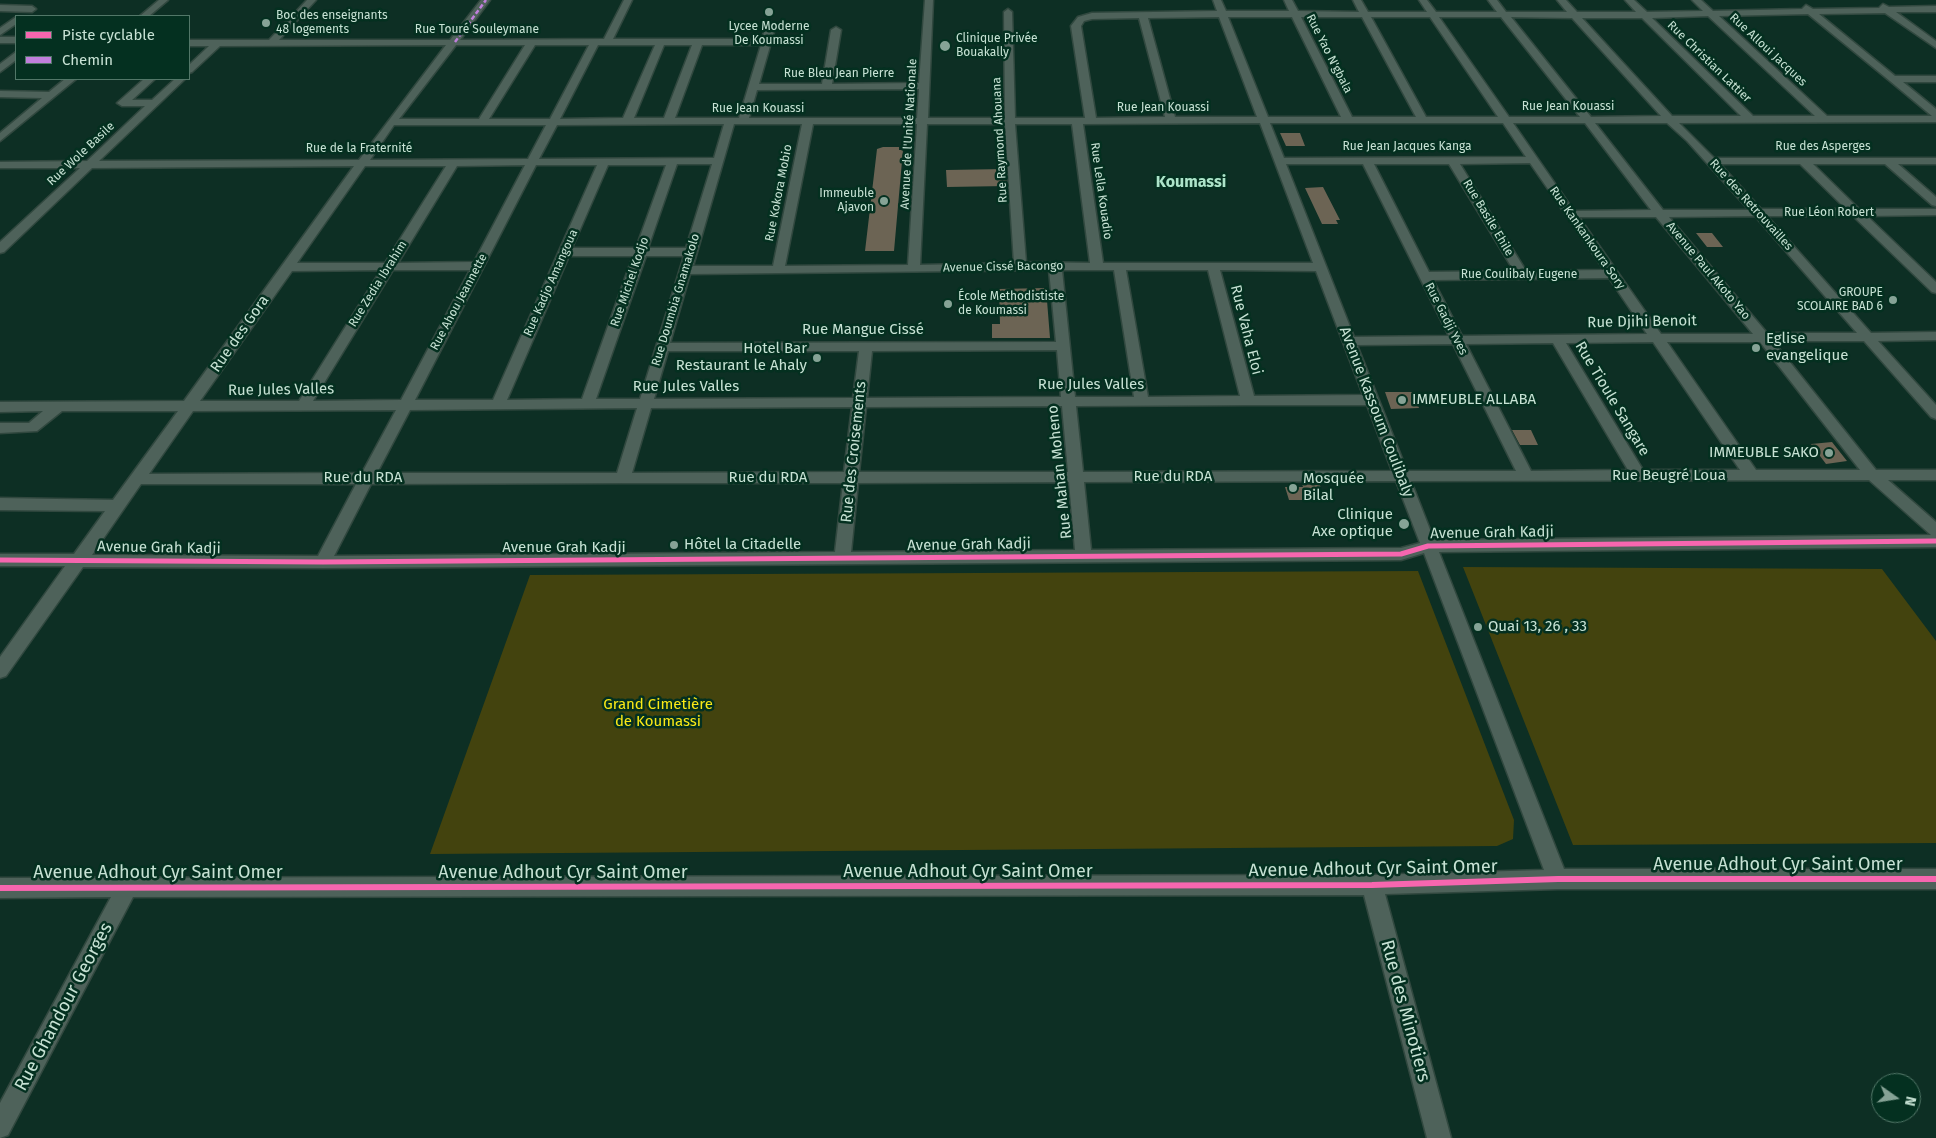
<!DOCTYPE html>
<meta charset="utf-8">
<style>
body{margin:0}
#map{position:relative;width:1936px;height:1138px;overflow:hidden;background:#0d2f24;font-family:"Fira Sans",sans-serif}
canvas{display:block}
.legend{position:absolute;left:15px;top:15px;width:175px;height:65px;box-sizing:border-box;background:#043020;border:1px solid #527768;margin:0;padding:6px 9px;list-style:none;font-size:15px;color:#c7e2d4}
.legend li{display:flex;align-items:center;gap:10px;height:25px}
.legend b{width:25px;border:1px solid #527768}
.north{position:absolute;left:1871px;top:1073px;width:50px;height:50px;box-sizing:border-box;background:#043020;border:1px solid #527768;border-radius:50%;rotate:103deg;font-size:14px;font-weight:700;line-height:20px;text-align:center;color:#c7e2d4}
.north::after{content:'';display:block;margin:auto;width:18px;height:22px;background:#86a396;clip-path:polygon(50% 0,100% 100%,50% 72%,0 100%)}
</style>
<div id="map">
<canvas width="1936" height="1138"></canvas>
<ul class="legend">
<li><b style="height:6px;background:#f766af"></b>Piste cyclable</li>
<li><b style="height:6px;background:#c07fdc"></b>Chemin</li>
</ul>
<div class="north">N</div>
</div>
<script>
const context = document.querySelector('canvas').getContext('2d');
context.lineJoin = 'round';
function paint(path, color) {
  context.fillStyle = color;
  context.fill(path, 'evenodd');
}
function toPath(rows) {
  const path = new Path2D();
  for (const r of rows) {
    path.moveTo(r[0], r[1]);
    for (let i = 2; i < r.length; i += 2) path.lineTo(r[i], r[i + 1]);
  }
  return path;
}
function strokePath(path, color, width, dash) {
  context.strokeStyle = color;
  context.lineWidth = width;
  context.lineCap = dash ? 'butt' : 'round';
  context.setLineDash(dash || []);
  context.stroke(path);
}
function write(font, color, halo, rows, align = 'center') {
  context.font = font + ' "Fira Sans",sans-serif';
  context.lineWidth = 5;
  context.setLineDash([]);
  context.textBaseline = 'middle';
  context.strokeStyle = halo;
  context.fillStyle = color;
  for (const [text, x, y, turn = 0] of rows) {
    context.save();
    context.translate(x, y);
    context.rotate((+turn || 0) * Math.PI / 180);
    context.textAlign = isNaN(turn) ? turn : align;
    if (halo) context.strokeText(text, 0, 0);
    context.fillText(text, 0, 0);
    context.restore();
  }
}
paint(toPath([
 [1463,567,1882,569,1936,641,1936,843,1573,845],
 [1418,571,1514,820,1513,839,1497,846,430,854,530,575]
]), '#43430e');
paint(toPath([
 [1280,133,1300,133,1305,146,1286,146],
 [883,147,899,147,899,150,903,150,894,251,865,251,877,149],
 [1005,169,1007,186,947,187,946,170],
 [1323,187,1340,220,1336,220,1338,224,1322,224,1305,188],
 [1696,233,1712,233,1723,247,1707,247],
 [1046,288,1050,338,992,338,992,324,1000,324,999,289],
 [1385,392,1413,392,1419,408,1391,409],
 [1512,430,1531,430,1538,445,1520,445],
 [1832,442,1847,461,1826,464,1811,444],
 [1302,484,1320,485,1323,500,1289,500,1285,487,1303,487]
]), '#6c6454');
const minor = toPath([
 [159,0,168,0,149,16,140,16,159,0],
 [307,0,316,0,279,40,450,40,481,0,490,0,460,40,604,39,624,0,632,0,613,39,762,39,766,25,771,22,776,25,759,84,822,84,831,30,836,27,841,30,832,84,919,83,925,0,933,0,928,118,1005,118,1004,12,1008,9,1012,12,1015,118,1085,118,1071,26,1078,17,1092,13,1217,11,1213,0,1221,0,1226,11,1289,11,1284,0,1292,0,1298,11,1359,12,1353,0,1361,0,1368,12,1427,12,1419,0,1427,0,1436,12,1497,12,1488,0,1497,0,1506,12,1567,12,1557,0,1566,0,1577,12,1636,12,1625,0,1634,0,1647,12,1703,11,1692,0,1701,0,1713,11,1802,9,1806,5,1813,9,1879,8,1883,4,1889,7,1936,6,1936,12,1896,12,1936,41,1936,48,1885,13,1819,14,1895,76,1936,76,1936,82,1903,82,1936,109,1936,122,1679,123,1714,158,1936,158,1936,164,1898,164,1936,197,1936,206,1932,205,1885,164,1813,164,1859,209,1936,209,1936,215,1867,216,1936,282,1936,293,1932,292,1853,216,1767,216,1871,333,1936,332,1936,340,1878,341,1936,405,1936,419,1931,417,1864,341,1773,341,1876,470,1936,470,1936,480,1888,480,1936,522,1936,547,1439,552,1564,869,1936,869,1936,889,1558,889,1385,894,1451,1138,1427,1138,1364,895,133,897,8,1135,0,1138,0,1103,111,897,0,898,0,878,1372,875,1544,870,1424,553,1401,560,323,568,83,567,6,676,0,678,0,657,65,566,0,566,0,554,74,554,105,511,0,510,0,498,113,500,178,411,62,411,37,431,0,433,0,423,29,423,43,411,0,412,0,402,184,401,354,166,92,168,4,252,0,253,0,242,80,168,0,168,0,162,87,161,145,106,122,106,117,103,144,79,155,79,132,100,152,100,175,79,185,79,99,161,359,160,446,45,220,46,192,72,189,73,189,65,209,46,189,46,189,40,269,40,307,0],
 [1808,14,1890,81,1932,116,1827,116,1719,16,1808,14],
 [1708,16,1815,116,1753,116,1652,18,1708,16],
 [1219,17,1257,117,1175,117,1148,18,1219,17],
 [1228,17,1292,17,1341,117,1268,117,1228,17],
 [1301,17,1362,17,1416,117,1352,117,1301,17],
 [1371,17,1430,17,1498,117,1426,117,1371,17],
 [1439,17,1501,17,1580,117,1509,117,1439,17],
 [1511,17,1572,18,1661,116,1591,117,1511,17],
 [1139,18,1165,117,1096,118,1081,26,1084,21,1092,19,1139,18],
 [1582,18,1642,18,1741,116,1672,116,1582,18],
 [456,45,525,45,479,119,399,119,456,45],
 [535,45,589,45,550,119,489,119,535,45],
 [598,45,655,45,623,118,560,119,598,45],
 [664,45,692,45,664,118,634,118,664,45],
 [702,45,761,45,739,118,675,118,702,45],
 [919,89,917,118,749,118,757,90,919,89],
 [1260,123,1313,263,1103,263,1083,124,1260,123],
 [1270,123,1503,123,1526,157,1284,158,1270,123],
 [1513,123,1585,123,1651,210,1574,211,1513,123],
 [1595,123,1667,123,1687,141,1749,210,1663,210,1595,123],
 [724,124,714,158,539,159,557,125,724,124],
 [734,124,802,124,773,266,693,266,734,124],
 [813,124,917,124,908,265,785,266,813,124],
 [927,124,1005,124,1014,263,920,265,927,124],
 [1015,124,1072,124,1090,263,1026,262,1015,124],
 [394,125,546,125,528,159,370,160,394,125],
 [1530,163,1604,270,1526,271,1460,164,1530,163],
 [677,164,712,164,686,248,648,248,677,164],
 [1286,164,1363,164,1449,336,1354,337,1286,164],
 [1374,164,1449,164,1514,271,1429,272,1374,164],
 [1720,164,1800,164,1846,209,1761,209,1720,164],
 [525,165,474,262,398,263,457,166,525,165],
 [536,165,597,165,493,400,415,400,536,165],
 [608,165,666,165,636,248,572,248,608,165],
 [365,166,446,166,385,263,297,263,365,166],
 [1755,216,1857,333,1767,333,1669,217,1755,216],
 [1579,217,1656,217,1753,334,1661,334,1579,217],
 [569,256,633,256,582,399,507,400,569,256],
 [646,256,684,256,640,399,596,399,646,256],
 [381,270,299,401,200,401,292,271,381,270],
 [393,270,470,270,401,400,313,401,393,270],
 [1049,270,1056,342,670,343,690,274,1049,270],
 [1062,270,1114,270,1134,397,1075,397,1062,270],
 [1126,270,1208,270,1240,396,1148,397,1126,270],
 [1220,270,1316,271,1363,395,1254,396,1220,270],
 [1609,278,1647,334,1462,336,1433,280,1609,278],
 [1653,342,1740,470,1643,470,1566,343,1653,342],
 [1667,342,1760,342,1860,470,1756,470,1667,342],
 [1553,343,1628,470,1531,471,1466,344,1553,343],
 [1453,344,1516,471,1407,471,1357,345,1453,344],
 [1057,350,1061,397,867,398,872,351,1057,350],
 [668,351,859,351,853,398,654,399,668,351],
 [1247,405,1367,405,1392,471,1083,472,1076,406,1247,405],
 [1062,406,1068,472,859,472,866,407,1062,406],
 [852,407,844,472,632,473,651,408,852,407],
 [637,408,617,473,377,473,410,410,637,408],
 [396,410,362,473,149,474,193,411,396,410],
 [1869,480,1931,535,1434,540,1411,481,1869,480],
 [1396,481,1420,543,1401,548,1091,550,1084,482,1396,481],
 [1069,482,1075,550,851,552,858,483,1069,482],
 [623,483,843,483,835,552,334,556,371,484,623,483],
 [141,484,356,484,318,556,92,555,141,484],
 [0,5,32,6,36,9,32,12,0,11,0,5],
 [16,17,16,24,0,35,0,28,16,17],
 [0,37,16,37,16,43,0,43,0,37],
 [16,52,16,60,0,72,0,64,16,52],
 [65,79,76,79,0,141,0,133,42,98,0,97,0,91,49,92,65,79]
]);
strokePath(minor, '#31483f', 3);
paint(minor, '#4e625a');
strokePath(toPath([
 [455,42,486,0]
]), '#c07fdc', 2.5, [4.5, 2.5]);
strokePath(toPath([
 [0,560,323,562,1401,554,1428,546,1936,541]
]), '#f766af', 5);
strokePath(toPath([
 [0,888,1372,885,1558,879,1936,879]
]), '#f766af', 6);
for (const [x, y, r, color] of [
 [769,12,5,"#86a396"],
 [266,23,5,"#86a396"],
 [945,46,6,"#86a396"],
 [884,201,5,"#86a396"],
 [1893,300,5,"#86a396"],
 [948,304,5,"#86a396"],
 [1756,348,5,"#86a396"],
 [817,358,5,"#86a396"],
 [1402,400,5,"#86a396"],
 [1829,453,5,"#86a396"],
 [1293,488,5,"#86a396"],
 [1404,524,6,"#86a396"],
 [674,545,5,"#86a396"],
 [1478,627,5,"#86a396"]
]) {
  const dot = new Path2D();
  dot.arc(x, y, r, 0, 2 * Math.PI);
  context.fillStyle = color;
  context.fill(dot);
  strokePath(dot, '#043020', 2);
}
write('12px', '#c7e2d4', '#043020', [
 ["Boc des enseignants",276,16],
 ["48 logements",276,30],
 ["Lycee Moderne",769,27,"center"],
 ["De Koumassi",769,41,"center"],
 ["Clinique Privée",956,39],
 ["Bouakally",956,53],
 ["Immeuble",874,194,"right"],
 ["Ajavon",874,208,"right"],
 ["GROUPE",1883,293,"right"],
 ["SCOLAIRE BAD 6",1883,307,"right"],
 ["École Methodististe",958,297],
 ["de Koumassi",958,311]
], 'left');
write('12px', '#c7e2d4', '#043020', [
 ["Rue Touré Souleymane",477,30],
 ["Rue Alloui Jacques",1768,50,43],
 ["Rue Yao N'gbala",1329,54,63],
 ["Rue Christian Lattier",1709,62,44],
 ["Rue Bleu Jean Pierre",839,74],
 ["Rue Jean Kouassi",1568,107],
 ["Rue Jean Kouassi",1163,108],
 ["Rue Jean Kouassi",758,109],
 ["Avenue de l'Unité Nationale",909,134,-87],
 ["Rue Raymond Ahouana",1000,140,-93],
 ["Rue Jean Jacques Kanga",1407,147],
 ["Rue des Asperges",1823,147],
 ["Rue de la Fraternité",359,149],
 ["Rue Wole Basile",81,154,-43],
 ["Rue Lella Kouadio",1101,191,82],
 ["Rue Kokora Mobio",779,193,-79],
 ["Rue des Retrouvailles",1751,205,48],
 ["Rue Léon Robert",1829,213],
 ["Rue Basile Ehile",1488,218,59],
 ["Rue Kankankoura Sory",1587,238,55],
 ["Avenue Cissé Bacongo",1003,267,-1],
 ["Avenue Paul Akoto Yao",1708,271,50],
 ["Rue Coulibaly Eugene",1519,275],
 ["Rue Michel Kodjo",630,282,-71],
 ["Rue Kadjo Amangoua",551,283,-66],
 ["Rue Zedia Ibrahim",378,284,-58],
 ["Rue Doumbia Gnamakolo",676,300,-73],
 ["Rue Ahou Jeannette",459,302,-62],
 ["Rue Gadji Yves",1446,319,63]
]);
write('15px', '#c7e2d4', '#043020', [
 ["Rue Djihi Benoit",1642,322,-1],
 ["Rue Mangue Cissé",863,330],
 ["Rue Vaha Eloi",1246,330,76],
 ["Rue des Gora",240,334,-55],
 ["Rue Jules Valles",1091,385],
 ["Rue Jules Valles",686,387],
 ["Rue Jules Valles",281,390,-1],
 ["Rue Tioule Sangare",1612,399,59],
 ["Avenue Kassoum Coulibaly",1376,412,69],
 ["Rue des Croisements",854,452,-84],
 ["Rue Mahan Moheno",1060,472,-96],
 ["Rue Beugré Loua",1669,476],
 ["Rue du RDA",1173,477],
 ["Rue du RDA",363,478],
 ["Rue du RDA",768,478],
 ["Avenue Grah Kadji",1492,533,-1],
 ["Avenue Grah Kadji",969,545,-1],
 ["Avenue Grah Kadji",159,548,1],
 ["Avenue Grah Kadji",564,548]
]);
write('15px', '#c7e2d4', '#043020', [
 ["Eglise",1766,339],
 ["evangelique",1766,356],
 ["Hotel Bar",807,349,"right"],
 ["Restaurant le Ahaly",807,366,"right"],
 ["IMMEUBLE ALLABA",1412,400],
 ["IMMEUBLE SAKO",1819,453,"right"],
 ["Mosquée",1303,479],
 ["Bilal",1303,496],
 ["Clinique",1393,515,"right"],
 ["Axe optique",1393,532,"right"],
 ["Hôtel la Citadelle",684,545],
 ["Quai 13, 26 , 33",1488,627]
], 'left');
write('15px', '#fae916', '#043020', [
 ["Grand Cimetière",658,705],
 ["de Koumassi",658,722]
]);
write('bold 16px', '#ace4c9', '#043020', [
 ["Koumassi",1191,183]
]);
write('18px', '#c7e2d4', '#043020', [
 ["Avenue Adhout Cyr Saint Omer",1778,865],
 ["Avenue Adhout Cyr Saint Omer",1373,869,-1],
 ["Avenue Adhout Cyr Saint Omer",968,872],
 ["Avenue Adhout Cyr Saint Omer",158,873],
 ["Avenue Adhout Cyr Saint Omer",563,873],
 ["Rue Ghandour Georges",64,1007,-62],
 ["Rue des Minotiers",1405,1011,75]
]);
</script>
